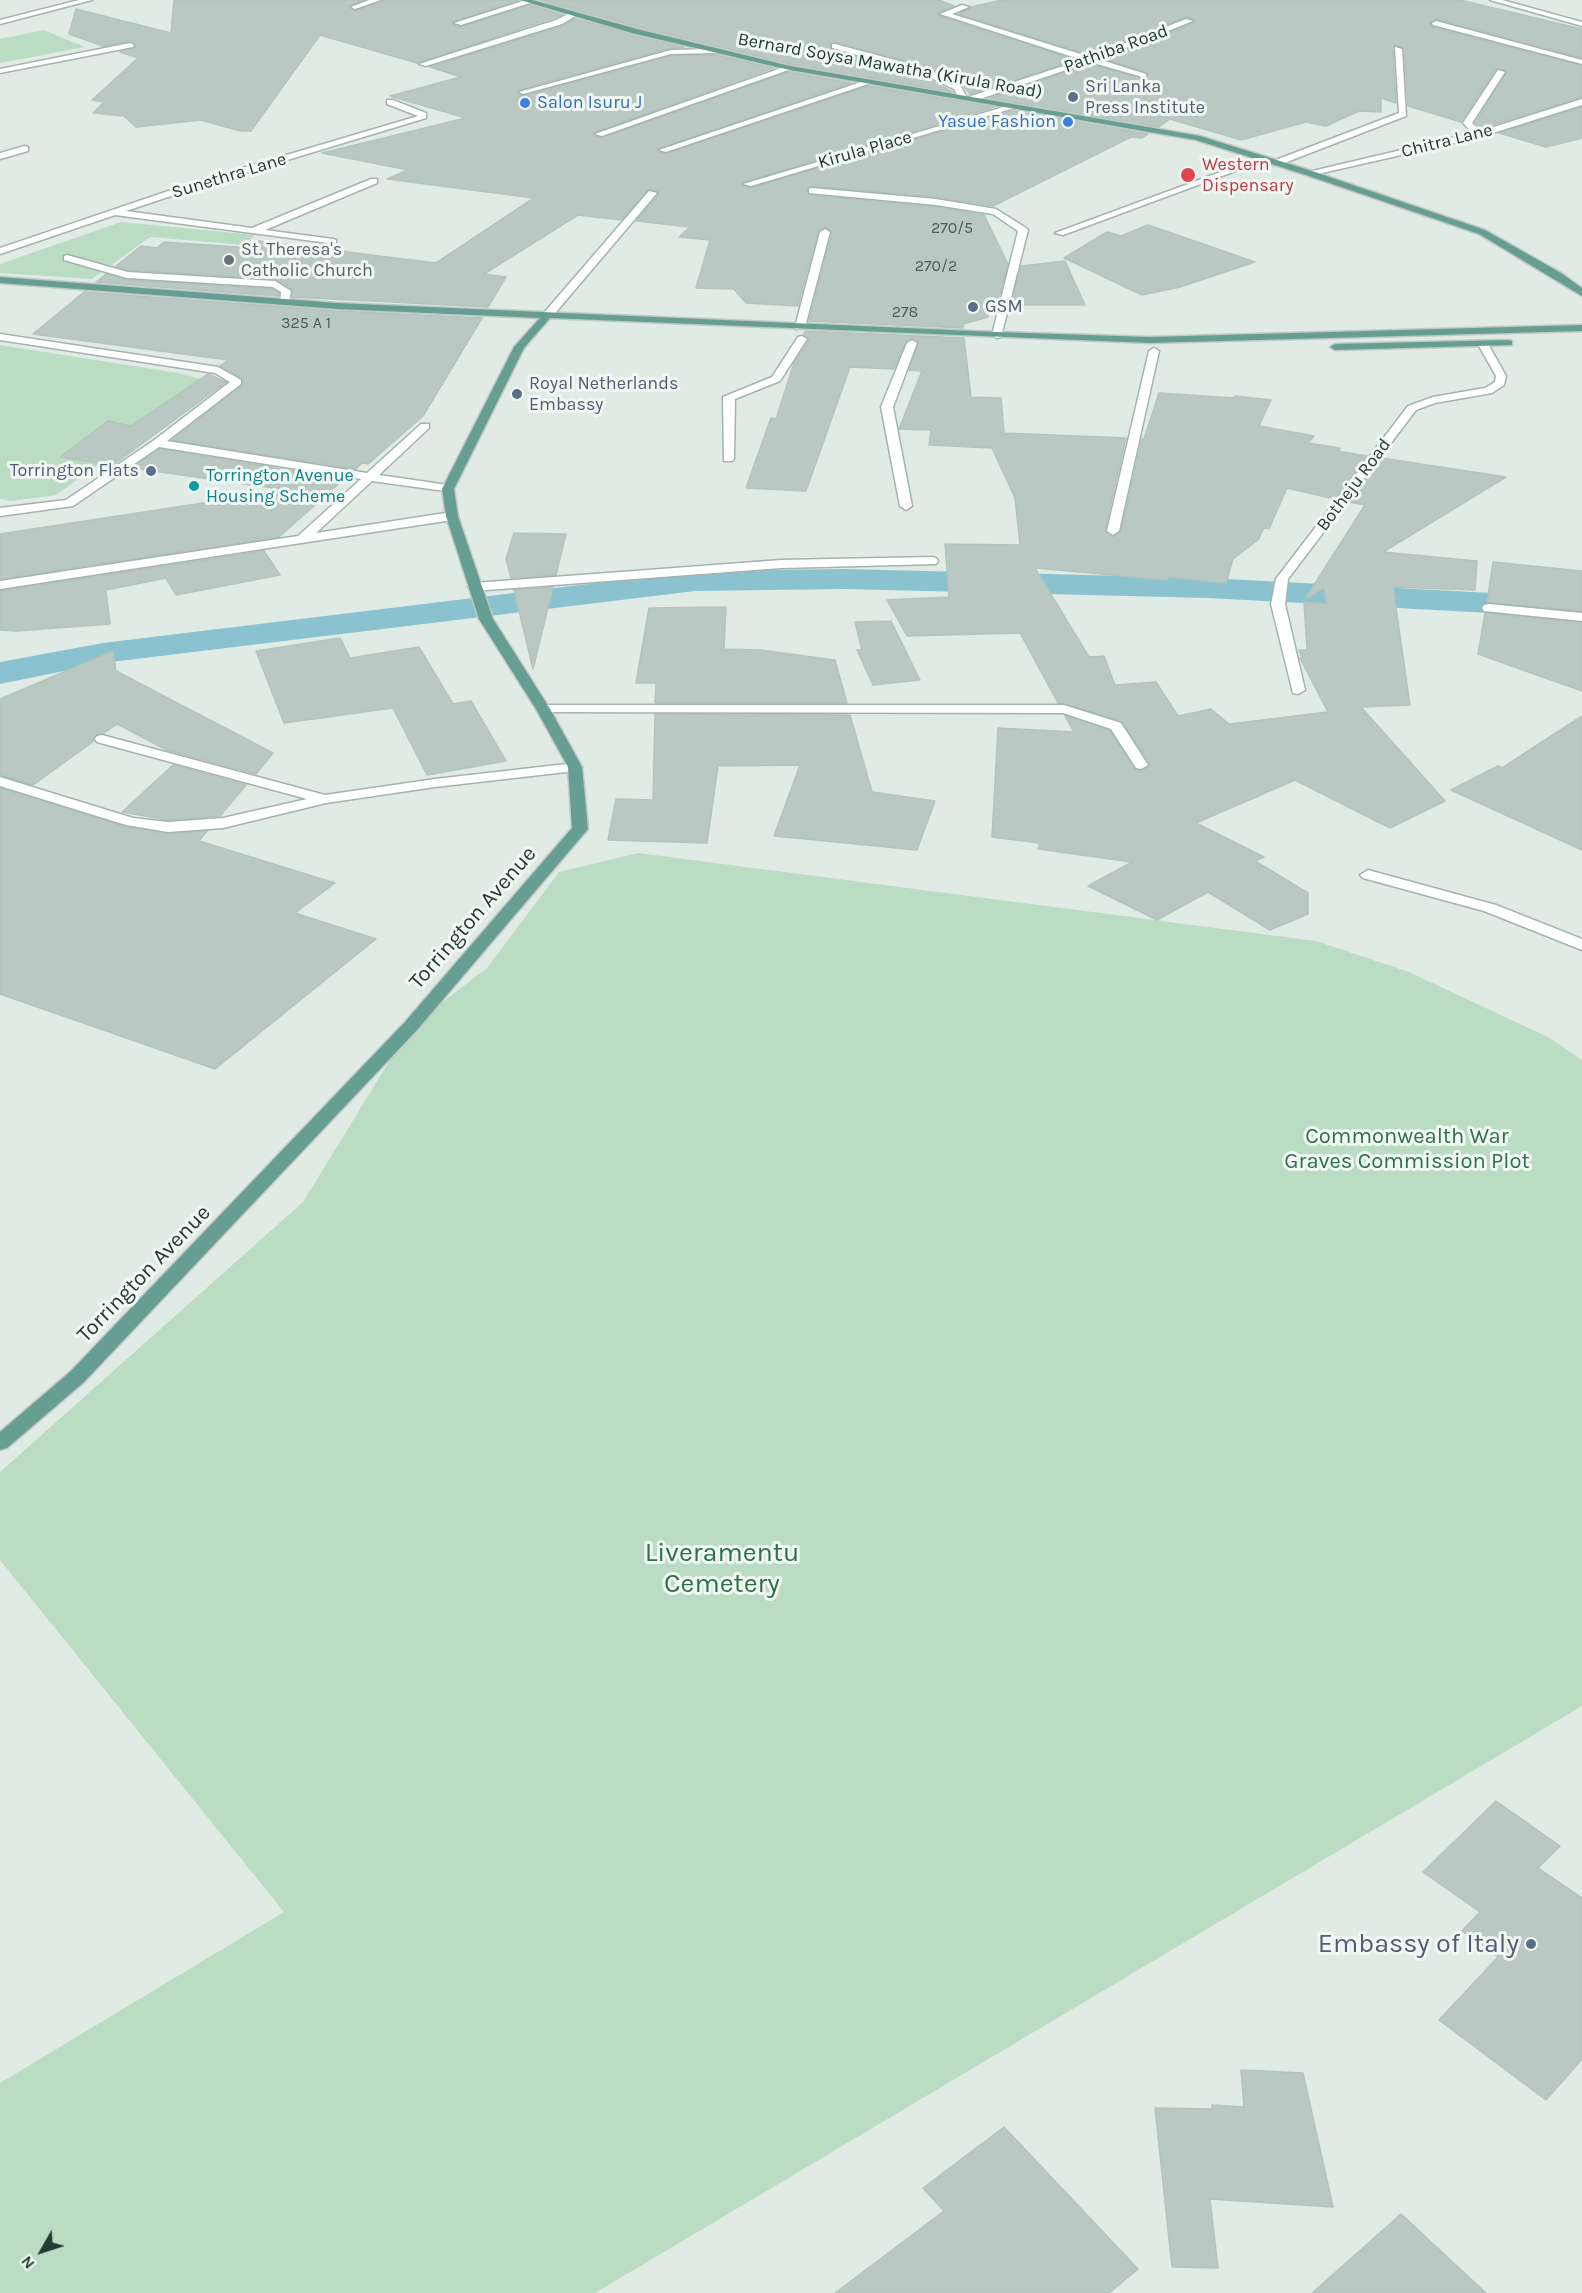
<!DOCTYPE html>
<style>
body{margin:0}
#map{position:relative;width:1582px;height:2293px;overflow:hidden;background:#e1ebe6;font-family:Karla,sans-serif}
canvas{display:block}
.north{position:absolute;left:12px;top:2221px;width:60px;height:60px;-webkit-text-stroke:4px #f1f8f4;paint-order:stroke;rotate:231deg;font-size:16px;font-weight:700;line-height:24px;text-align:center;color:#223b34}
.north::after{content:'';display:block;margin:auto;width:21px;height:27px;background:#223b34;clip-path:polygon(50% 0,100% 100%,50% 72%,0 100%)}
</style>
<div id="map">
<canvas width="1582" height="2293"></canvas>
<div class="north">N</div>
</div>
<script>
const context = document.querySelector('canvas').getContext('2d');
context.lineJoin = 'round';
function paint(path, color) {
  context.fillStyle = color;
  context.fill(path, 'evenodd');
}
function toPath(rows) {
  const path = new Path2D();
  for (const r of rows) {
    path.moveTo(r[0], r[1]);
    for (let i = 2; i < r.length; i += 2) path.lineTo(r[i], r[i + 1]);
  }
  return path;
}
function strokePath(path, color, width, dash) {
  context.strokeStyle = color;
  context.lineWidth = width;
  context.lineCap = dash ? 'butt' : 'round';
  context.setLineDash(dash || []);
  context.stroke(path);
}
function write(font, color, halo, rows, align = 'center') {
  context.font = font + ' Karla,sans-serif';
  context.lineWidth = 6;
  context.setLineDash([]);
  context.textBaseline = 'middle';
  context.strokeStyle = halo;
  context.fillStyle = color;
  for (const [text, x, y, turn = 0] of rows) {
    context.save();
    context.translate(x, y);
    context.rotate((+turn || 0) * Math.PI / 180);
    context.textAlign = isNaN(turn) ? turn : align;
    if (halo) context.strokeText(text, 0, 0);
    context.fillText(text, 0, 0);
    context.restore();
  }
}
paint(toPath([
 [44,30,85,47,0,63,0,39],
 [121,222,255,235,244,245,150,237,92,279,0,273,0,264],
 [0,345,178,373,208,381,105,460,56,495,11,501,0,499],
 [638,853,1316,941,1409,972,1550,1038,1582,1060,1582,1706,595,2293,0,2293,0,2083,284,1912,0,1560,0,1472,303,1202,411,1026,487,968,559,872]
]), '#badcc3');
paint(toPath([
 [845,569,1208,578,1491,593,1582,602,1582,622,1491,613,1208,598,845,589,695,591,103,663,0,684,0,662,103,643,695,571,845,569]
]), '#8ac3cf');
const building = toPath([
 [174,0,363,0,349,6,356,11,383,0,518,0,452,22,453,25,460,27,530,5,562,15,417,63,320,35,251,131,240,131,201,120,136,127,124,116,93,113,104,102,92,100,138,58,120,52,133,49,136,44,130,41,103,46,69,34,76,9,171,33,174,0],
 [540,0,939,0,954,6,939,12,939,16,1075,60,970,94,961,83,926,66,836,42,830,42,831,50,918,74,953,92,790,64,638,27,540,0],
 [1002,0,1460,0,1582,29,1582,58,1437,19,1430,22,1432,27,1582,66,1582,97,1482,128,1475,123,1507,71,1496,69,1461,122,1408,106,1404,49,1396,45,1393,47,1396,103,1381,98,1381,112,1359,111,1326,126,1306,122,1241,140,1170,119,1159,127,990,98,1090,64,1147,80,1147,72,1105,59,1194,23,1194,19,1185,17,1090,55,959,14,971,7,1002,0],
 [575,19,684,47,670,48,518,90,518,94,524,96,671,56,716,55,773,68,593,133,594,136,601,138,789,72,851,83,657,149,658,152,665,154,869,86,994,107,741,183,742,186,750,188,1013,111,1148,134,1142,138,1131,137,993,206,936,197,812,186,807,188,809,195,936,207,984,215,1008,264,997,305,990,305,988,317,963,324,963,328,809,321,832,233,826,227,818,231,798,306,746,303,734,289,696,288,710,240,679,237,690,227,636,221,659,194,658,191,650,189,621,220,578,215,484,274,506,277,488,307,292,297,292,289,275,279,128,270,116,266,141,246,157,248,164,242,251,248,259,241,436,263,534,198,387,179,408,170,322,153,466,118,390,96,461,77,430,67,563,26,575,19],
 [1582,107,1582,138,1546,147,1499,133,1582,107],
 [1148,225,1255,262,1180,287,1142,295,1064,258,1107,232,1121,236,1148,225],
 [1065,261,1085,305,1011,305,1021,266,1065,261],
 [106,274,127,280,272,289,279,293,278,296,96,282,106,274],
 [84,292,337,311,482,318,423,416,368,464,362,463,356,469,172,440,242,386,242,378,220,366,228,360,33,334,84,292],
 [805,331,964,338,971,397,1001,398,1004,433,1126,438,1105,530,1112,537,1121,531,1142,439,1144,439,1159,393,1234,398,1235,396,1271,400,1259,426,1314,436,1308,443,1340,448,1338,451,1367,456,1335,499,1287,488,1269,529,1264,528,1258,540,1233,559,1226,583,1168,577,1167,580,1035,568,1089,657,1104,656,1115,685,1156,682,1178,716,1211,709,1229,724,1328,712,1300,658,1302,657,1299,650,1307,650,1304,602,1327,604,1324,588,1305,599,1365,505,1349,502,1382,458,1506,477,1383,552,1477,561,1475,590,1393,587,1410,705,1361,707,1445,801,1390,828,1295,780,1196,823,1264,857,1255,861,1308,893,1308,914,1270,930,1208,892,1157,920,1088,886,1132,862,1038,849,1040,843,992,837,998,728,1074,732,1065,716,1110,731,1136,770,1142,771,1150,764,1122,721,1058,703,1020,633,907,636,887,600,949,597,945,544,1020,545,1015,498,992,448,929,445,931,430,899,429,922,371,909,370,918,341,913,338,906,341,894,369,850,367,806,491,746,488,771,418,776,419,794,363,809,340,804,334,805,331],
 [208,374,226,382,113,465,60,457,108,421,131,426,208,374],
 [160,449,344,479,279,537,0,579,0,534,288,490,132,468,160,449],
 [514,533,566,534,556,575,511,578,506,559,514,533],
 [264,551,280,575,176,595,166,578,106,590,110,624,17,631,0,630,0,591,264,551],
 [1493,562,1582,571,1582,611,1487,602,1493,562],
 [553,587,533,669,514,590,553,587],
 [726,607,724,649,760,650,835,660,847,703,655,703,656,683,636,683,649,608,726,607],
 [1485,613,1582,623,1582,691,1478,654,1485,613],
 [891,621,920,680,873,685,857,650,862,650,855,622,891,621],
 [340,638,350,658,419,647,453,704,471,701,506,761,427,775,393,708,284,723,256,651,340,638],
 [113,651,116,671,273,753,256,774,167,750,117,724,104,733,95,735,94,741,33,785,0,775,0,699,113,651],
 [655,714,850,715,872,792,935,801,917,850,774,836,800,765,718,766,707,843,608,840,616,799,653,800,655,714],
 [1582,716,1582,850,1451,790,1498,766,1502,768,1582,716],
 [173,765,246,785,220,816,168,820,122,812,173,765],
 [0,788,126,827,168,834,207,831,199,841,335,883,295,913,376,939,215,1069,0,994,0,788],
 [1496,1801,1560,1846,1538,1868,1582,1898,1582,2059,1546,2100,1439,2020,1498,1957,1462,1931,1480,1912,1423,1872,1496,1801],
 [1241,2070,1303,2073,1333,2207,1210,2199,1218,2268,1172,2267,1155,2108,1212,2109,1212,2105,1244,2107,1241,2070],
 [1004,2127,1138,2269,1109,2293,835,2293,944,2211,923,2188,1004,2127],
 [1401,2214,1486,2293,1312,2293,1364,2247,1401,2214]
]);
paint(building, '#b9c8c2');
strokePath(building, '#b3c4bd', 1.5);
const minor = toPath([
 [79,0,92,0,0,24,0,20,79,0],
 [369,0,381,0,355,9,351,7,369,0],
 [526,0,533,2,461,25,454,23,526,0],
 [1490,0,1502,0,1582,22,1582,26,1490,0],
 [962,5,969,7,952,14,1090,57,1186,19,1193,21,1098,59,1146,74,1146,78,1090,62,974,101,971,100,971,96,1082,60,940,14,962,5],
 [570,13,577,15,562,24,426,66,419,64,556,20,570,13],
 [1436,21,1582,60,1582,64,1433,25,1432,23,1436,21],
 [130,43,134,45,133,47,0,73,0,69,130,43],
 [835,44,925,68,960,85,966,96,959,98,954,89,919,72,832,48,832,44,835,44],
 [1395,47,1402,49,1406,116,1279,165,1273,165,1273,161,1399,113,1395,47],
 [713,49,716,49,716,53,671,54,523,94,519,92,671,50,713,49],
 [787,66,794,68,602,136,595,134,787,66],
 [1498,70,1505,72,1472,123,1481,131,1582,99,1582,105,1480,137,1309,176,1304,173,1473,133,1463,123,1498,70],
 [867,80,874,82,666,152,659,150,867,80],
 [387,100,393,100,426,113,426,118,198,187,126,211,252,228,371,179,377,179,377,183,265,230,333,239,336,240,336,244,115,215,0,254,0,248,192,183,418,116,387,104,387,100],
 [1014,104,1021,106,751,186,743,184,1014,104],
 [25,146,28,147,28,151,0,159,0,153,25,146],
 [1261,157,1268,159,1063,235,1055,233,1261,157],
 [812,188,936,199,996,209,1026,228,1028,230,1001,337,997,338,992,335,1018,231,993,214,936,205,809,193,809,189,812,188],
 [649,191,657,193,551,318,543,318,543,314,649,191],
 [825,229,830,232,805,327,796,329,795,327,820,232,825,229],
 [67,255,128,272,275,281,291,291,289,302,280,304,281,292,273,287,127,278,64,260,64,256,67,255],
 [0,334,218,367,241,380,241,384,167,441,367,473,421,424,429,424,429,428,379,475,448,485,454,489,452,492,372,481,316,533,452,512,458,516,452,520,0,589,0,581,298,536,361,479,159,447,73,506,0,516,0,508,66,500,153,441,230,382,215,373,0,340,0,334],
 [802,336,807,339,780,381,735,399,734,459,732,461,724,461,723,397,772,377,798,337,802,336],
 [912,340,917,343,893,407,912,506,906,510,900,506,881,407,907,343,912,340],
 [1483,341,1488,344,1506,376,1504,385,1492,393,1435,403,1416,410,1288,579,1285,604,1305,690,1298,694,1293,693,1271,604,1276,579,1408,406,1433,397,1485,388,1495,382,1496,376,1478,344,1483,341],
 [1154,348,1159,351,1119,531,1113,535,1107,531,1149,351,1154,348],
 [932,557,936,558,938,561,936,564,781,568,474,591,468,587,474,583,781,560,932,557],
 [1489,604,1582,613,1582,621,1484,611,1482,608,1484,605,1489,604],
 [543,705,1064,705,1121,723,1148,765,1141,769,1136,768,1111,729,1063,713,538,712,536,709,543,705],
 [102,735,325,795,435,779,575,763,582,767,575,771,435,787,326,803,223,828,168,832,126,825,0,786,0,777,133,818,168,822,223,818,307,799,97,742,95,739,97,736,102,735],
 [1368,870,1496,905,1582,939,1582,950,1484,911,1363,878,1360,875,1368,870]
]);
const major = toPath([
 [520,0,532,0,637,29,790,66,1200,136,1312,171,1485,230,1561,273,1582,288,1582,296,1479,234,1306,175,1196,140,790,70,632,33,520,0],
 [0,277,337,303,997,332,1150,337,1582,325,1582,331,1150,343,550,318,524,348,454,489,458,516,493,619,550,709,582,767,588,829,417,1030,84,1382,7,1448,0,1450,0,1432,70,1372,405,1022,572,828,568,767,536,709,479,619,446,516,442,489,514,347,540,318,337,309,0,283,0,277],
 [1508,340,1512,341,1512,345,1335,350,1330,347,1335,344,1508,340]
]);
strokePath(minor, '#a4b3ad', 3);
strokePath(major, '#c1c8c6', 3);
paint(minor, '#fff');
paint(major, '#669f91');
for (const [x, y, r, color] of [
 [1073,97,6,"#5c6f8a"],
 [525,103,6,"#3f7fe0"],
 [1068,122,6,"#3f7fe0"],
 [1188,175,8,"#e0444e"],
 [229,260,6,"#6b7280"],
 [973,307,6,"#5c6f8a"],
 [517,394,6,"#5c6f8a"],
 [151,471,6,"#5c6f8a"],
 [194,486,6,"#0f9aa8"],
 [1531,1944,6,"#5c6f8a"]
]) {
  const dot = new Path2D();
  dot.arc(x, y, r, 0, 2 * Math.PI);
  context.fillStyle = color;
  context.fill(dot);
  strokePath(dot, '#f1f8f4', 2);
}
write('16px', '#485e58', null, [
 ["270/5",952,228],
 ["270/2",936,266],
 ["278",905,312],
 ["325 A 1",306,323]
]);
write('18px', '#223b34', '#f1f8f4', [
 ["Pathiba Road",1116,49,-20],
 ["Bernard Soysa Mawatha (Kirula Road)",890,66,10],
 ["Chitra Lane",1447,141,-14],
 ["Kirula Place",865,150,-16],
 ["Sunethra Lane",229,176,-17],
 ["Botheju Road",1354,485,-53]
]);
write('18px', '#4e5e75', '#f1f8f4', [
 ["Sri Lanka",1085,87],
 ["Press Institute",1085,108],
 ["GSM",985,307],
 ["Royal Netherlands",529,384],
 ["Embassy",529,405],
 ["Torrington Flats",139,471,"right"]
], 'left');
write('18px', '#366cbe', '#f1f8f4', [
 ["Salon Isuru J",537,103],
 ["Yasue Fashion",1056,122,"right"]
], 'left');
write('18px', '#be3a42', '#f1f8f4', [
 ["Western",1202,165],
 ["Dispensary",1202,186]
], 'left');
write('18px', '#5b616d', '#f1f8f4', [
 ["St. Theresa's",241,250],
 ["Catholic Church",241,271]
], 'left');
write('18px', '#0d838f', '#f1f8f4', [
 ["Torrington Avenue",206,476],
 ["Housing Scheme",206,497]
], 'left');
write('22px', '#223b34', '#f1f8f4', [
 ["Torrington Avenue",473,918,-49],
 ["Torrington Avenue",144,1274,-46]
]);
write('22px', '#2d7048', '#f1f8f4', [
 ["Commonwealth War",1407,1137],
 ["Graves Commission Plot",1407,1162]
]);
write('27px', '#2d7048', '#f1f8f4', [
 ["Liveramentu",722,1553],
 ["Cemetery",722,1584]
]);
write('27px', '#4e5e75', '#f1f8f4', [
 ["Embassy of Italy",1519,1944]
], 'right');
</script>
